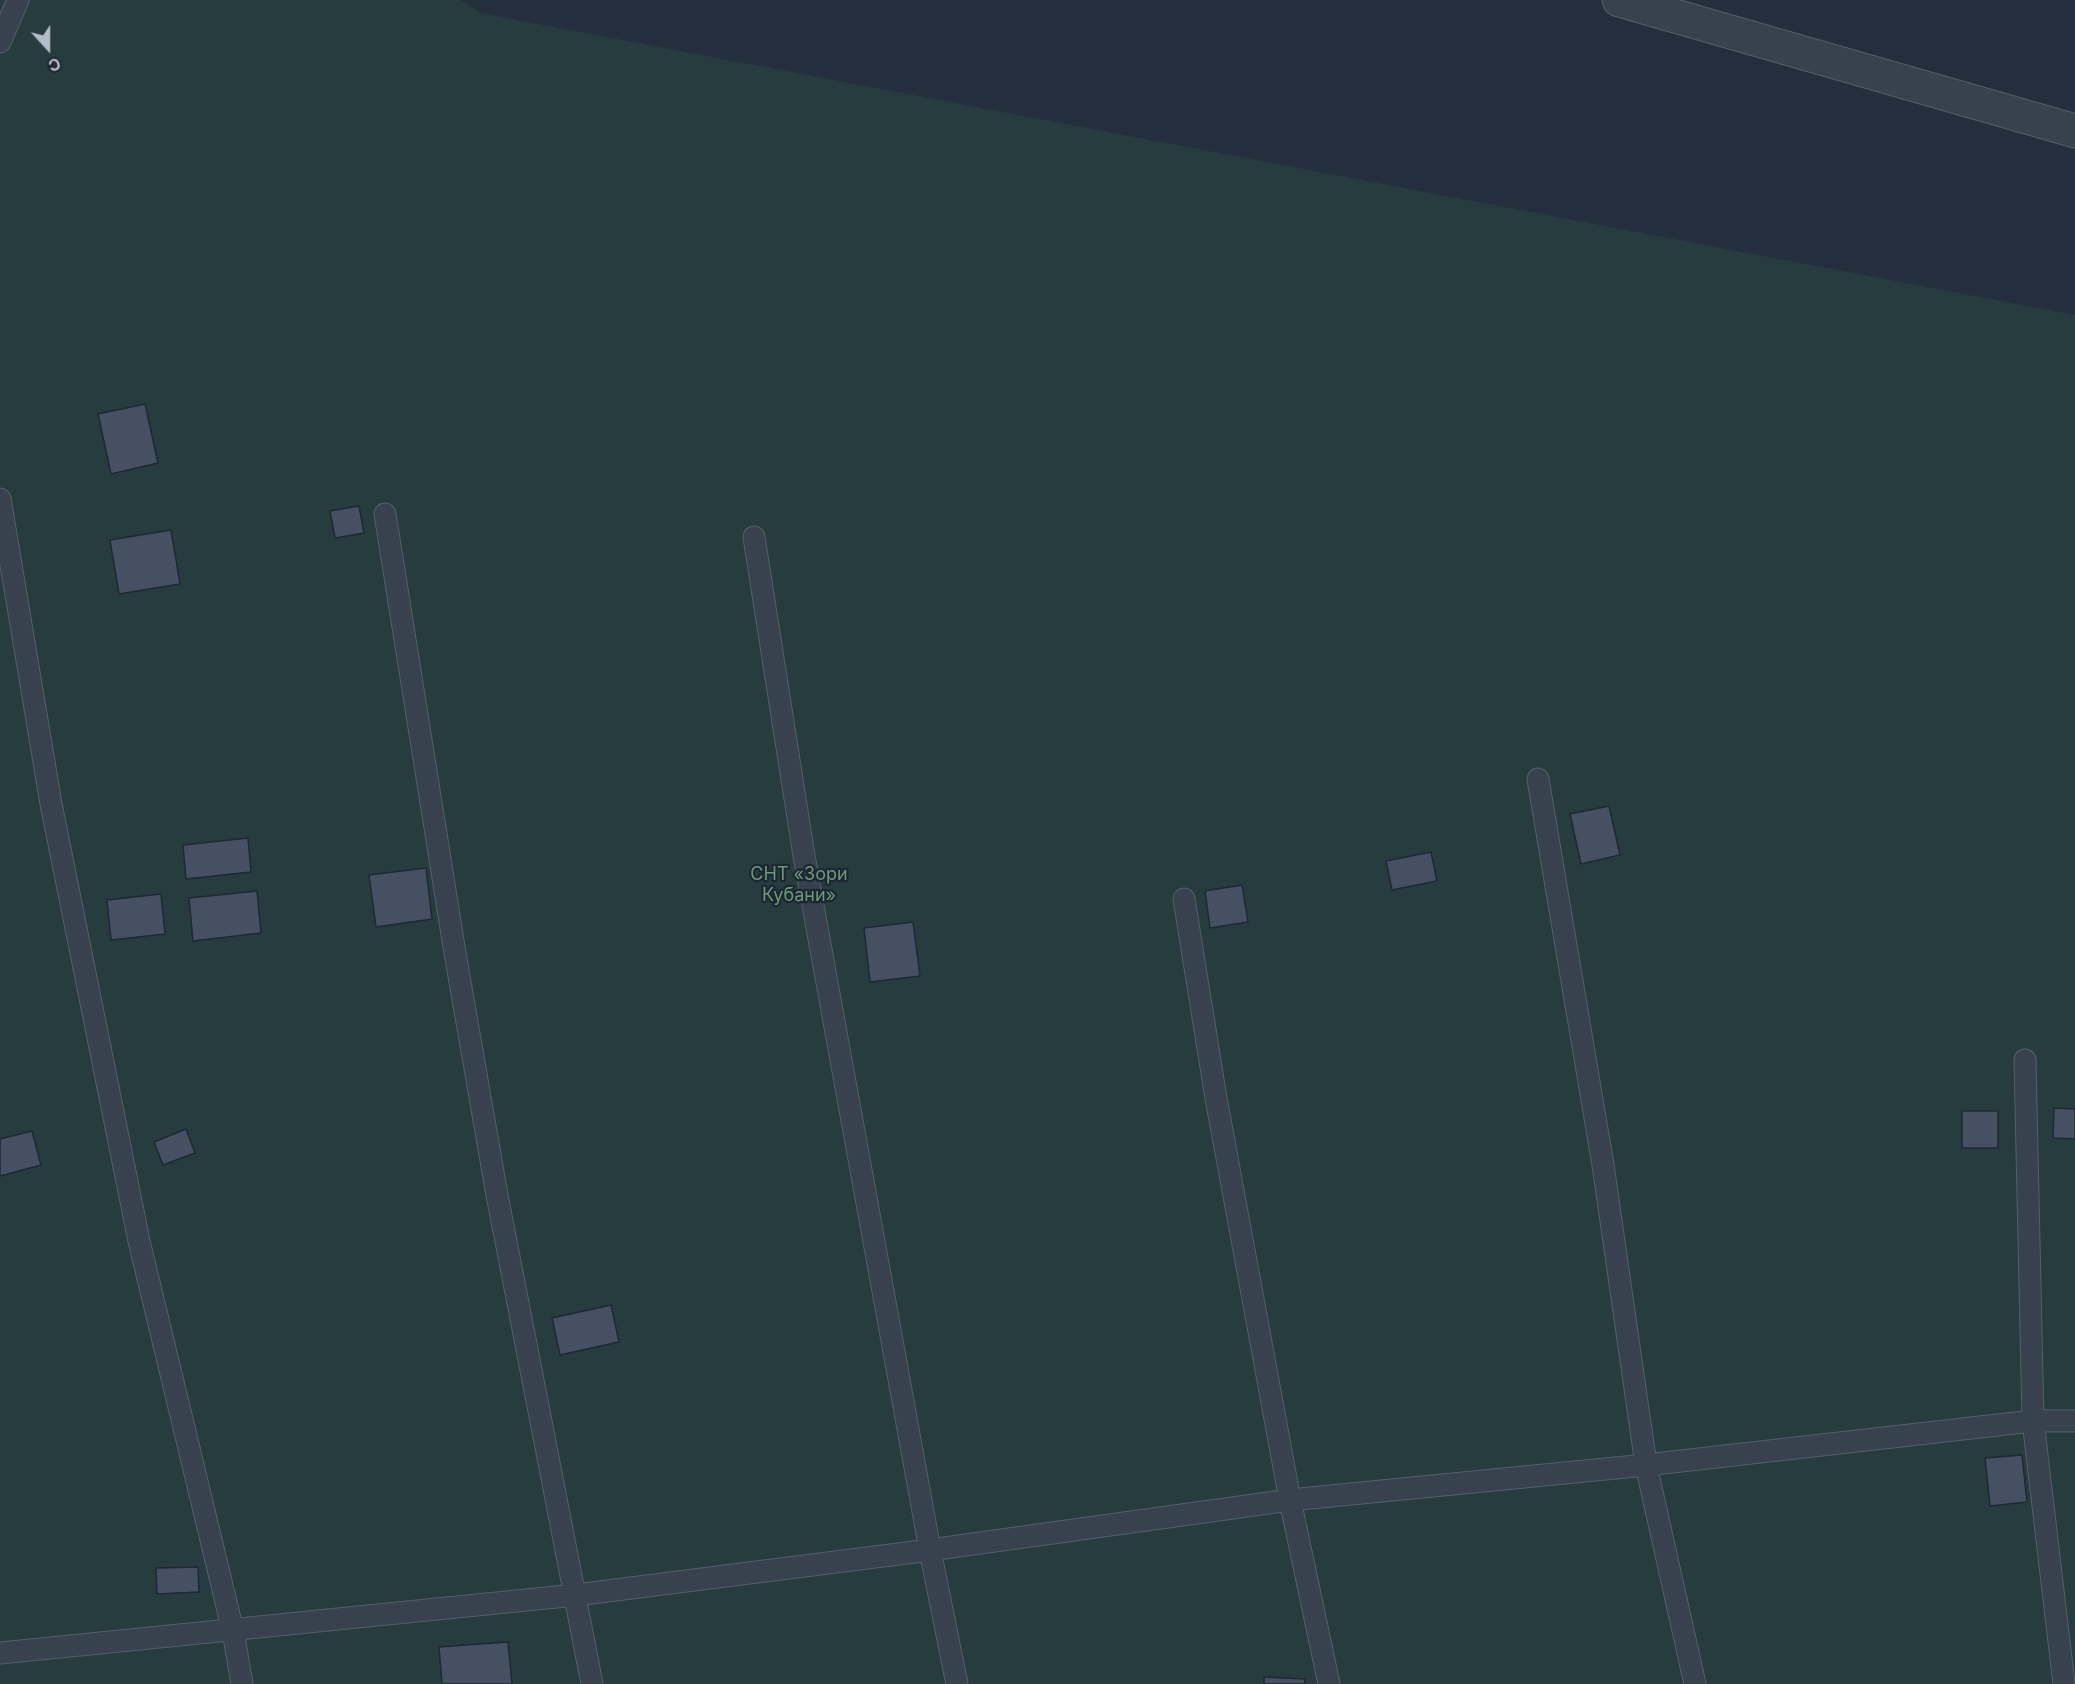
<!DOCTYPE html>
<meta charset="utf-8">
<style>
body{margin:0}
#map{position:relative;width:2075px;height:1684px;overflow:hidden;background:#242f3e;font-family:Inter,sans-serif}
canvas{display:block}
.north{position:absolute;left:18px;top:18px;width:60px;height:60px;-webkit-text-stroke:4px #1d2633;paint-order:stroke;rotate:159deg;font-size:16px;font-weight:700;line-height:24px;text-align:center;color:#b4bcc9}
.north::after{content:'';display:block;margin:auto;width:21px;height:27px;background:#b4bcc9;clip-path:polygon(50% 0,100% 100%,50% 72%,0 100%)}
</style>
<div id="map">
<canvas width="2075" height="1684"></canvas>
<div class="north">С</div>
</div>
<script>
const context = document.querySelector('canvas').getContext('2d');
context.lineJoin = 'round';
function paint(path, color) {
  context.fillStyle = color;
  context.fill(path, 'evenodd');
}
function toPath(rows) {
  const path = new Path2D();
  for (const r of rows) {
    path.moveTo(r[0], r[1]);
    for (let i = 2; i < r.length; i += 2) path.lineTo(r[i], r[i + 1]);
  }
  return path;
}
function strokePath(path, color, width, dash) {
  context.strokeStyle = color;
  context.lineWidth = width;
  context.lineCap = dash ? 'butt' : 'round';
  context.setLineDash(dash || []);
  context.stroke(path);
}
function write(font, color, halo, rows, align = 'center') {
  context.font = font + ' Inter,sans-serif';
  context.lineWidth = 4.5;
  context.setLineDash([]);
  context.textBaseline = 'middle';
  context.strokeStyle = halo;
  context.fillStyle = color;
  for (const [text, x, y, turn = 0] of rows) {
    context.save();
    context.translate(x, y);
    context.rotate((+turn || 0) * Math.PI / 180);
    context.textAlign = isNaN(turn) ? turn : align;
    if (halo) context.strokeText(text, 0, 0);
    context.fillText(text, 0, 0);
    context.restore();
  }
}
paint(toPath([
 [0,0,461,0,480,13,2075,315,2075,1684,0,1684]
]), '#263c3f');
const building = toPath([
 [145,404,158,463,111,474,98,414,145,404],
 [359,506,364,533,335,538,330,511,359,506],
 [171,530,180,584,119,594,110,540,171,530],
 [1609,806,1620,855,1581,864,1570,814,1609,806],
 [248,838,251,872,186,879,183,845,248,838],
 [1431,852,1437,881,1392,890,1386,861,1431,852],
 [426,868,432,919,376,927,369,875,426,868],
 [1242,885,1248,922,1210,928,1205,891,1242,885],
 [257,891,261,933,193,941,189,898,257,891],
 [161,894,165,934,111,940,107,900,161,894],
 [913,922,920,976,870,982,864,928,913,922],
 [2054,1108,2075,1109,2075,1139,2053,1138,2054,1108],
 [1962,1111,1998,1111,1998,1148,1962,1148,1962,1111],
 [186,1129,195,1153,163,1165,154,1142,186,1129],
 [32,1131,41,1165,0,1176,0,1139,32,1131],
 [611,1305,619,1342,560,1355,552,1318,611,1305],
 [2022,1455,2027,1502,1990,1506,1985,1458,2022,1455],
 [198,1567,199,1592,157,1594,156,1568,198,1567],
 [508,1642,512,1684,442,1684,439,1647,508,1642],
 [1264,1677,1305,1679,1305,1684,1264,1684,1264,1677]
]);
paint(building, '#455162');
strokePath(building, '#1f2835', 1.5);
const service = toPath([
 [0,42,18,0],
 [0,499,51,804,139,1241,233,1631,242,1684],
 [385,514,455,953,497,1195,592,1684],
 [754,537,804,856,930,1550,957,1684],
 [1538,779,1603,1165,1646,1465,1695,1684],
 [1184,899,1216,1098,1290,1500,1329,1684],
 [2025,1060,2033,1421,2064,1684],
 [0,1653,576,1595,930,1550,1290,1500,1646,1465,2033,1421,2075,1421]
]);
const minor = toPath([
 [1619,0,2075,131]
]);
strokePath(service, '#565f6c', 23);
strokePath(minor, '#565f6c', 35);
strokePath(service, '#38414e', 21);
strokePath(minor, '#38414e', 33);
write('18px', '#6b9a76', '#1d2633', [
 ["СНТ «Зори",799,875],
 ["Кубани»",799,896]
]);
</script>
